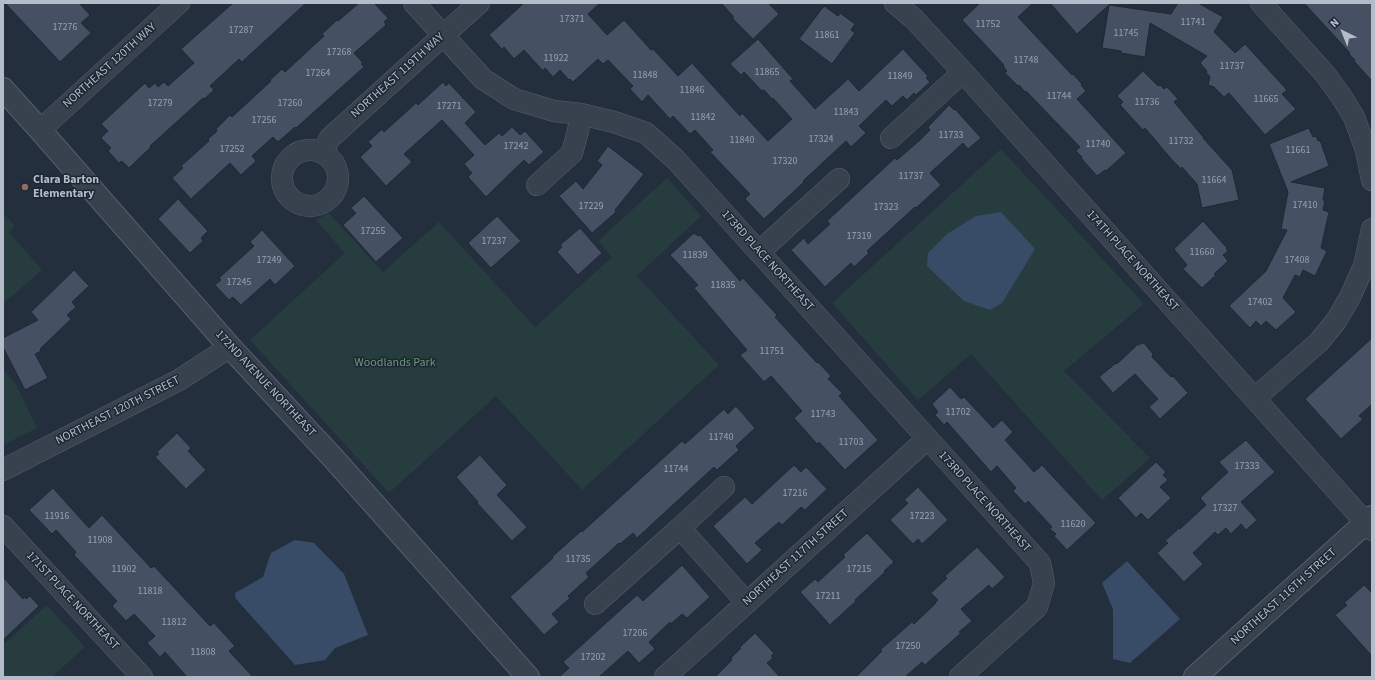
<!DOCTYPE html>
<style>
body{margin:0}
#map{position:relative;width:1375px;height:680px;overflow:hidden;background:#242f3e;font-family:"Source Sans 3",sans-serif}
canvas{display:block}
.frame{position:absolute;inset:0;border:4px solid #b4bcc9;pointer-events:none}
.north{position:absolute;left:1323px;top:12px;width:40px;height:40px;-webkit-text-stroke:3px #1d2633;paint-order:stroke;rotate:317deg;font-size:11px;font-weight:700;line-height:16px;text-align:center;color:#b4bcc9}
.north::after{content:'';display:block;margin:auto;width:14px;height:18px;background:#b4bcc9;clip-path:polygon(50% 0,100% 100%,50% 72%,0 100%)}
</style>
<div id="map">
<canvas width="1375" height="680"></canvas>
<div class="frame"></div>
<div class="north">N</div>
</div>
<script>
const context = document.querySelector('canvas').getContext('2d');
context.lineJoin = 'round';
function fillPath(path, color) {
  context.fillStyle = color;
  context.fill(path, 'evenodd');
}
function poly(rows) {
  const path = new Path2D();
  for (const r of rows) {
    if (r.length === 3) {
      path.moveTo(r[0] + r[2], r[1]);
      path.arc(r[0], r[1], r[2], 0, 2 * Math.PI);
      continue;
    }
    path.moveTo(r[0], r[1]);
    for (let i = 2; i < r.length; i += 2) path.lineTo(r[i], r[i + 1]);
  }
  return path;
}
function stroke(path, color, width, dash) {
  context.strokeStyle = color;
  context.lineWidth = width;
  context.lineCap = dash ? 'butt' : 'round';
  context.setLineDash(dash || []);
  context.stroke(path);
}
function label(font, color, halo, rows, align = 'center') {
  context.font = font + ' "Source Sans 3",sans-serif';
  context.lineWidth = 3;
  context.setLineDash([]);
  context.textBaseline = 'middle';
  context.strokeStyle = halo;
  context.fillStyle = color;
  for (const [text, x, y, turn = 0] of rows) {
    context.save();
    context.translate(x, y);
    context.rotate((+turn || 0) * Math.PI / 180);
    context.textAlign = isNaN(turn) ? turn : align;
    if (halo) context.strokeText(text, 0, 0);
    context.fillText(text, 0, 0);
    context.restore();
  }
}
const green = poly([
 [1001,149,1144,304,1064,371,1150,458,1102,500,971,354,918,400,832,303],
 [667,178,701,216,637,276,719,365,582,490,496,396,389,493,250,340,345,253,316,220,329,213,383,272,439,222,535,327,612,257,598,241],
 [3,213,15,226,9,232,42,270,3,304],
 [3,369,16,384,37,428,3,445],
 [47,605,85,647,52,677,3,677,3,645]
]);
const water = poly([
 [1001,212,1035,249,1002,303,990,310,964,301,927,266,928,253,947,234,976,216],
 [295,540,314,543,344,574,368,635,335,648,325,660,295,665,236,599,235,593,263,577,271,553],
 [1127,561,1180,619,1130,663,1113,659,1113,609,1102,583]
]);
const building = poly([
 [5,3,79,3,90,15,81,23,91,33,60,62,5,3],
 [233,3,306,3,242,62,239,59,210,86,214,90,204,99,203,98,150,146,151,147,129,168,122,161,119,163,108,151,111,148,101,138,108,131,101,124,145,83,149,88,155,83,158,87,164,82,168,86,194,63,181,49,233,3],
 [359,3,374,3,388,18,384,22,386,25,354,53,363,63,361,64,364,67,296,128,295,127,278,142,273,137,252,156,256,161,241,175,230,163,191,199,172,178,183,168,181,166,209,141,208,139,217,131,216,129,230,115,232,117,271,81,270,80,282,69,285,72,324,36,322,34,337,20,338,21,359,3],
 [524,3,600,3,588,14,607,35,624,20,651,50,653,49,678,76,692,63,740,116,742,113,768,141,792,119,773,98,772,99,764,90,762,91,744,72,741,75,730,64,758,39,793,79,790,81,815,109,848,79,859,91,903,49,928,76,926,78,930,82,916,95,914,93,907,100,903,96,892,106,886,100,859,126,866,133,851,147,846,141,803,181,804,182,764,219,745,199,750,194,710,152,713,150,695,130,690,134,673,116,670,119,648,95,642,102,630,89,633,86,608,60,603,64,598,59,573,82,570,79,569,80,560,70,553,77,545,68,543,71,524,50,514,59,504,47,502,49,489,35,524,3],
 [721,3,768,3,779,14,753,39,733,19,733,16,721,3],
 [980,3,1033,3,1018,17,1072,75,1073,74,1082,84,1081,85,1086,91,1077,99,1126,153,1106,171,1105,170,1097,176,1081,158,1082,157,1076,151,1080,147,1026,91,1025,92,1019,85,1018,86,1005,73,1007,71,1003,66,1004,65,962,20,980,3],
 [1050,3,1111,3,1077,34,1050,3],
 [1178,3,1198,3,1223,17,1214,32,1235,53,1245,44,1287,90,1282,94,1296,109,1265,135,1229,93,1224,97,1214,87,1208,85,1210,77,1206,72,1207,71,1200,63,1207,56,1150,23,1145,57,1121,53,1121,51,1102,48,1109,5,1171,14,1178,3],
 [1304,3,1372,3,1372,81,1354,61,1355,60,1349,54,1350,53,1304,3],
 [824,6,838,16,840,13,855,24,851,30,855,33,832,64,799,39,824,6],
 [1143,71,1158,86,1160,85,1164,89,1167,87,1178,99,1174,102,1204,138,1203,138,1232,170,1239,200,1202,208,1197,184,1182,167,1181,169,1173,161,1145,128,1143,130,1120,105,1123,102,1117,96,1143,71],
 [443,82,446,86,449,83,476,112,465,123,485,145,499,133,502,136,512,127,520,135,525,131,544,152,529,165,524,160,486,197,468,177,472,173,464,164,474,155,442,120,404,154,412,162,386,186,360,157,372,146,368,142,382,129,384,132,416,103,418,105,443,82],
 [949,105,954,110,955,109,981,138,968,149,963,143,930,173,941,185,916,208,915,207,867,251,869,253,854,267,851,263,825,287,791,250,804,238,808,244,830,224,827,221,895,158,897,160,920,140,930,130,928,127,949,105],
 [1309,128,1313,137,1316,136,1318,141,1320,140,1329,166,1291,182,1325,188,1323,200,1325,201,1323,210,1329,212,1321,248,1327,251,1315,276,1303,270,1300,277,1295,275,1283,298,1296,312,1276,330,1266,321,1261,326,1256,321,1250,328,1229,306,1266,271,1287,230,1281,229,1288,192,1269,144,1309,128],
 [608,146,644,174,615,210,616,212,592,233,559,196,576,181,583,189,602,165,597,161,608,146],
 [364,196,403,238,376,262,343,225,356,213,351,208,364,196],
 [178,199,208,231,201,238,203,241,190,253,158,219,178,199],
 [497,216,521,241,491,268,468,243,497,216],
 [1203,221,1227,248,1226,249,1228,251,1223,255,1228,261,1214,274,1216,275,1202,288,1183,269,1187,265,1174,249,1203,221],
 [580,228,602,253,578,275,557,252,562,247,560,245,580,228],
 [262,230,295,266,275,285,270,279,241,305,233,297,229,300,215,285,221,280,219,278,254,246,250,242,262,230],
 [694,233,698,236,700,235,740,281,743,278,777,315,775,317,817,363,818,362,831,376,828,379,842,393,839,396,878,440,845,470,819,442,817,444,794,418,802,411,771,376,764,382,740,355,747,350,694,288,698,285,670,255,694,233],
 [74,270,89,286,72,302,76,307,67,315,71,319,40,349,41,351,35,354,48,378,25,390,3,347,3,338,38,320,31,312,74,270],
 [1372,338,1372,404,1359,416,1363,419,1341,439,1305,399,1372,338],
 [1144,343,1153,354,1152,357,1171,377,1173,376,1188,393,1160,419,1149,407,1158,399,1135,374,1113,393,1099,377,1116,363,1117,364,1137,345,1144,343],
 [950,387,961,399,964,397,993,428,1002,420,1013,432,1005,440,1034,472,1042,465,1096,523,1067,550,1054,536,1056,534,1050,529,1052,527,1028,501,1025,504,1013,491,1016,488,997,466,991,472,947,422,944,425,935,415,938,412,932,404,950,387],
 [736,406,755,428,736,446,739,450,717,470,714,467,637,538,633,533,620,544,619,543,586,573,589,577,568,596,570,598,552,614,559,622,544,635,510,597,553,558,552,557,581,531,582,532,682,441,685,444,724,409,728,414,736,406],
 [177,433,191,448,188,451,206,470,186,489,155,457,159,454,157,452,177,433],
 [1246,440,1275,472,1241,502,1257,520,1246,530,1241,524,1231,534,1226,528,1218,535,1215,532,1193,553,1203,564,1184,582,1157,553,1168,543,1165,541,1179,528,1180,529,1206,505,1200,498,1228,472,1219,462,1246,440],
 [480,455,507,485,497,495,527,527,512,541,477,503,478,502,456,477,480,455],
 [1156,462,1166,472,1163,475,1168,480,1160,487,1171,498,1148,520,1141,513,1136,518,1118,498,1156,462],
 [794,465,801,472,806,467,827,489,805,510,801,507,782,525,779,522,755,543,762,550,747,564,713,526,745,497,752,504,794,465],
 [918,487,948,520,922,544,918,539,913,544,890,520,908,503,904,500,918,487],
 [53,488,89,528,102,515,151,568,154,566,210,626,214,623,235,646,229,651,253,677,187,677,165,652,160,657,147,643,155,636,134,614,126,621,112,606,117,601,74,555,76,552,56,530,52,534,29,510,53,488],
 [867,533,894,562,884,571,885,572,855,600,856,601,830,625,800,592,815,579,818,582,845,557,843,555,867,533],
 [977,547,1005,577,992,589,989,585,961,609,972,621,959,632,961,633,925,665,922,662,905,677,856,677,882,651,880,650,912,622,914,624,936,603,935,603,938,600,931,593,947,578,945,576,977,547],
 [682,565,710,597,687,618,682,614,671,624,670,622,649,642,655,649,639,663,628,651,599,677,559,677,569,668,563,662,637,595,643,601,682,565],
 [3,577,23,599,25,597,26,599,30,596,39,606,3,640,3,577],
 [1364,585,1372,593,1372,656,1335,615,1347,605,1344,603,1364,585],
 [755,633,774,653,771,656,773,658,767,663,780,677,715,677,732,660,731,658,741,648,740,647,755,633]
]);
const minor = poly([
 [414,3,483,79,514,99,554,111,581,114,614,122,646,133,675,159,1040,563,1044,583,1037,607,960,677],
 [895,3,914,19,963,72,1372,530],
 [1261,3,1325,74,1341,96,1354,117,1366,150,1372,180],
 [40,130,179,3],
 [891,138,963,72],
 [310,178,28],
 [322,153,330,138,479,3],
 [537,185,572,153,578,131,581,114],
 [759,252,839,179],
 [1255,398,1319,342,1336,321,1350,297,1364,266,1372,229],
 [3,470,179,380,230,347],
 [3,526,142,677],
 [680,528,724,487],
 [595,604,680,528,747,603],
 [665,677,927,439]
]);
const tertiary = poly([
 [3,89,40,130,230,347,334,459,528,677],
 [1195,677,1372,517]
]);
const markers = [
 [25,187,4,"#8d6e63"]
];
const numberNames = [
 ["17371",572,20],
 ["11741",1193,23],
 ["11752",988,25],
 ["17276",65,28],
 ["17287",241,31],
 ["11745",1126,34],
 ["11861",827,36],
 ["17268",339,53],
 ["11922",556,59],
 ["11748",1026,61],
 ["11737",1232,67],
 ["11865",767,73],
 ["17264",318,74],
 ["11848",645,76],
 ["11849",900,77],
 ["11846",692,91],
 ["11744",1059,97],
 ["11665",1266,100],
 ["11736",1147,103],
 ["17279",160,104],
 ["17260",290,104],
 ["17271",449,107],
 ["11843",846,113],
 ["11842",703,118],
 ["17256",264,121],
 ["11733",951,136],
 ["17324",821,140],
 ["11840",742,141],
 ["11732",1181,142],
 ["11740",1098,145],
 ["17242",516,147],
 ["17252",232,150],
 ["11661",1298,151],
 ["17320",785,162],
 ["11737",911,177],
 ["11664",1214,181],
 ["17410",1305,206],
 ["17229",591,207],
 ["17323",886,208],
 ["17255",373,232],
 ["17319",859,237],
 ["17237",494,242],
 ["11660",1202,253],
 ["11839",695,256],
 ["17249",269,261],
 ["17408",1297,261],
 ["17245",239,283],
 ["11835",723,286],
 ["17402",1260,303],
 ["11751",772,352],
 ["11702",958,413],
 ["11743",823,415],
 ["11740",721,438],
 ["11703",851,443],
 ["17333",1247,467],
 ["11744",676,470],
 ["17216",795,494],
 ["17327",1225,509],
 ["11916",57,517],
 ["17223",922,517],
 ["11620",1073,525],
 ["11908",100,541],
 ["11735",578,560],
 ["11902",124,570],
 ["17215",859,570],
 ["11818",150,592],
 ["17211",828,597],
 ["11812",174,623],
 ["17206",635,634],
 ["17250",908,647],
 ["11808",203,653],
 ["17202",593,658]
];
const streetNames = [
 ["NORTHEAST 120TH WAY",110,66,-42],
 ["NORTHEAST 119TH WAY",398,76,-42],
 ["173RD PLACE NORTHEAST",767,261,48],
 ["174TH PLACE NORTHEAST",1132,261,48],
 ["172ND AVENUE NORTHEAST",265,384,47],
 ["NORTHEAST 120TH STREET",118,411,-27],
 ["173RD PLACE NORTHEAST",984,502,48],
 ["NORTHEAST 117TH STREET",796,558,-42],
 ["NORTHEAST 116TH STREET",1284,597,-42],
 ["171ST PLACE NORTHEAST",72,601,47]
];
const poiNames = [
 ["Clara Barton",33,180],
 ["Elementary",33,194]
];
const parkNames = [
 ["Woodlands Park",395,363]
];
fillPath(green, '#263c3f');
fillPath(water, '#394c67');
fillPath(building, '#455162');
stroke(building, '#1f2835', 1);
stroke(minor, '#565f6c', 22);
stroke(tertiary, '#565f6c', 24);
stroke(minor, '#38414e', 21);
stroke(tertiary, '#38414e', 22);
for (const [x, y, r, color] of markers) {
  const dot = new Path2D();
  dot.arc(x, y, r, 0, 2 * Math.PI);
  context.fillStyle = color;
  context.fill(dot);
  stroke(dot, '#1d2633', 1.5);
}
label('10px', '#98a1af', null, numberNames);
label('12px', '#b4bcc9', '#1d2633', streetNames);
label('bold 12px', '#b4bcc9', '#1d2633', poiNames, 'left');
label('12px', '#6b9a76', '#1d2633', parkNames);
</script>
